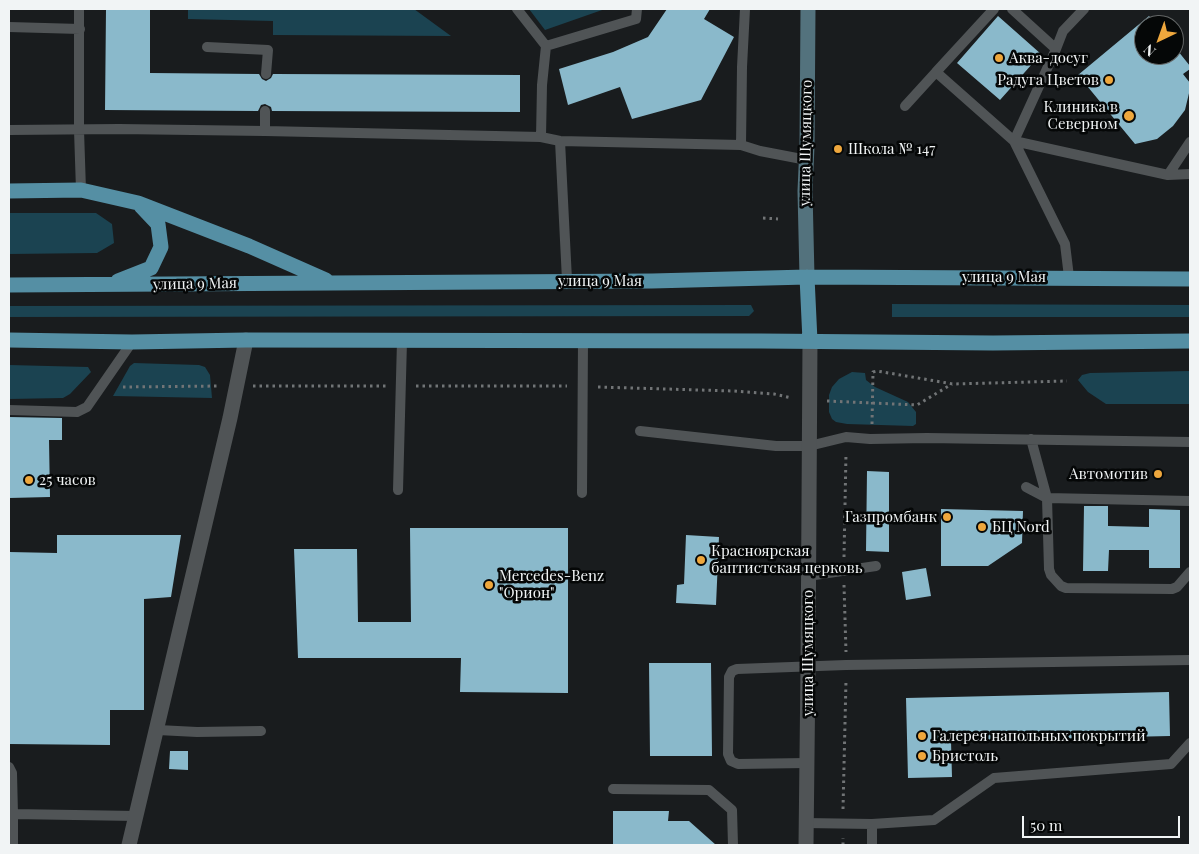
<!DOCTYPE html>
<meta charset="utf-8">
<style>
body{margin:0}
#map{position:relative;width:1199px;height:854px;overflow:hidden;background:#191c1e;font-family:"Playfair Display",serif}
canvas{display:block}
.frame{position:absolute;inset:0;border:10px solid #f1f4f5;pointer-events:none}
.north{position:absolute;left:1134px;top:15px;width:50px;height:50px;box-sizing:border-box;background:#050707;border:1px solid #636666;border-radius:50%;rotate:222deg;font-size:14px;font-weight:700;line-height:20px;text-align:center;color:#f1f4f5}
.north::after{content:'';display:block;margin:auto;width:18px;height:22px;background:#eea73d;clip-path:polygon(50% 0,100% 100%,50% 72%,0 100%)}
.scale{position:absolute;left:1022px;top:816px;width:158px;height:22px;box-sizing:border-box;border:2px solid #f1f4f5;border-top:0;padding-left:6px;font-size:15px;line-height:18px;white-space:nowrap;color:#f1f4f5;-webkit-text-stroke:4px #050707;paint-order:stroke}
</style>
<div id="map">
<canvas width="1199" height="854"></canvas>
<div class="frame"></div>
<div class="north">N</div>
<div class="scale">50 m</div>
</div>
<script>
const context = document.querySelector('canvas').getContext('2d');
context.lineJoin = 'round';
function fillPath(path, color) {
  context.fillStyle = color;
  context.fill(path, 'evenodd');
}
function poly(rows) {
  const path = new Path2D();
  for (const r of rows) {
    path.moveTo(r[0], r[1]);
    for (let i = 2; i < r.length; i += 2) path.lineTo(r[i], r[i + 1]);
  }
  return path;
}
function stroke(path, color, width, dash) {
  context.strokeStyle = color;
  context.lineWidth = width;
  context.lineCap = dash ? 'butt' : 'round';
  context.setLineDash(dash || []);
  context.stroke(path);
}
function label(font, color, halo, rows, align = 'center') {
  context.font = font + ' "Playfair Display",serif';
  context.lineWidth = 5;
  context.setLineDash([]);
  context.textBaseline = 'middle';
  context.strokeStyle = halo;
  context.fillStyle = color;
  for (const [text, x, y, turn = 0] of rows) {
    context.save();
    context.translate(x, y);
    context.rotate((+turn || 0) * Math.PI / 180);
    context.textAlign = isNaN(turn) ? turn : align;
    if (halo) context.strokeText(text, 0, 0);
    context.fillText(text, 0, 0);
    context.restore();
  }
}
const green = poly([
 [188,9,414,9,451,36,273,35,273,21,188,19],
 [529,9,605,9,545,30],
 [9,213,96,213,112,224,114,243,97,253,9,254],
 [892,304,1190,305,1190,317,892,317],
 [751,305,754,311,749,316,9,317,9,306],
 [134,363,199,365,205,367,210,375,212,398,113,396,130,366],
 [9,365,88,367,91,372,70,394,63,398,9,399],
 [1190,371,1190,404,1106,404,1088,392,1078,380,1082,375,1090,373],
 [852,372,865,373,866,380,875,387,908,402,916,412,916,424,913,426,847,424,836,422,832,419,829,412,829,395,832,387,839,379]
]);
const building = poly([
 [106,9,150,9,150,73,259,74,262,79,266,81,271,78,273,74,520,75,520,112,272,111,271,107,265,104,261,105,258,111,105,110],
 [667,9,710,9,704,19,734,37,701,100,632,119,620,87,568,105,559,69,613,52,648,37],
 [998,16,1041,54,1000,100,957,63],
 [1149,16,1157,25,1144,25,1144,55,1174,55,1174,46,1190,66,1190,69,1183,74,1190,83,1190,89,1185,110,1173,126,1157,139,1135,144,1078,75],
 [9,417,62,418,62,440,49,440,50,497,9,498],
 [867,471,889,472,889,552,866,551],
 [1084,506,1108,506,1108,526,1149,527,1149,509,1180,510,1180,568,1149,568,1149,550,1109,550,1108,571,1083,571],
 [941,509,1023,511,1022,543,988,566,941,566],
 [410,528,568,528,568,693,460,692,461,658,298,658,294,549,357,549,358,622,411,622],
 [57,535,181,535,171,597,144,599,144,710,110,710,110,745,9,744,9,552,57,553],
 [686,535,719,537,716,605,676,603,677,585,684,584],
 [926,568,931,596,906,600,902,572],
 [649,663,711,663,712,756,650,756],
 [1169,692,1170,736,951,741,952,777,908,778,906,698],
 [170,751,188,751,188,770,169,769],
 [613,811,669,811,668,821,689,821,716,845,613,845]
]);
const path = poly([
 [763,218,778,219],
 [253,386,387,386],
 [416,386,567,386],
 [123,387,220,386],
 [598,387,733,391,774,394,792,398],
 [827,401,917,405,952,384],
 [872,424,873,372,877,371,953,384,1067,381],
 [844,557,846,453],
 [844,585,846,652],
 [843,809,846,680],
 [843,845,843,838]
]);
const lane = poly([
 [79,9,79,130,81,190],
 [517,9,546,46],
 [994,9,936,72,1014,141,1168,175,1190,142],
 [1012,9,1056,49],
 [9,27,80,29],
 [207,47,268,50,266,74],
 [905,106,936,72],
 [9,130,119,129,265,131,541,137,560,141,741,145,760,151,807,160],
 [265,131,265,111],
 [541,137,542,85,546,46,636,19,637,9],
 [560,141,567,280],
 [741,145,742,67,745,9],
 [1168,175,1190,174],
 [1069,277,1065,244,1014,141,1056,49,1063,31,1084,9],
 [9,410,77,412,87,407,132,342],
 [640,431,776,446,809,446,846,437,870,439,927,438,1190,442],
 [1031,439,1047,498,1190,501],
 [1026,487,1047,498,1049,569,1051,575,1061,586,1066,588,1172,589,1177,587,1190,572],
 [398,490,402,341],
 [582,493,583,341],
 [808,576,876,566],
 [158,730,197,732,261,731],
 [806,763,738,764,731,761,728,754,729,677,732,671,737,669,846,665,1190,660],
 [9,767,12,773,13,814,136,816],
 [613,789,709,790,732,810,733,845],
 [805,823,872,824,934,820,994,778,1171,764,1190,743],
 [13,845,13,814],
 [872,845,872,824]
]);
const street = poly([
 [129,845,230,418,246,340],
 [806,845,808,667,810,341]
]);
const secondary = poly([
 [807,277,805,191,807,146,808,9]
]);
const primary = poly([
 [9,191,81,190,138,203,249,246,326,280],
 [807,277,810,341],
 [118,281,151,268,161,247,158,224,141,206],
 [9,285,652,281,807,277,1190,279],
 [9,340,132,342,246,340,761,341,993,343,1190,341]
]);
const markers = [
 [999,58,5,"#eea73d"],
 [1109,80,5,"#eea73d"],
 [1129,116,6,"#eea73d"],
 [838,149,5,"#eea73d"],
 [1158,474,5,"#eea73d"],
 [29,480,5,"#eea73d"],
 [947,517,5,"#eea73d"],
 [982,527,5,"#eea73d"],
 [701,560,5,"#eea73d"],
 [489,585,5,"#eea73d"],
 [922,736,5,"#eea73d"],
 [922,756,5,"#eea73d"]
];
const poiNames = [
 ["Аква-досуг",1009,58],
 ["Радуга Цветов",1099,80,"right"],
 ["Клиника в",1118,107,"right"],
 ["Северном",1118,124,"right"],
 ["Школа № 147",848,149],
 ["Автомотив",1148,474,"right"],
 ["25 часов",39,480],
 ["Газпромбанк",937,517,"right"],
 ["БЦ Nord",992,527],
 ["Красноярская",711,551],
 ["баптистская церковь",711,568],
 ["Mercedes-Benz",499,576],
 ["\"Орион\"",499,593],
 ["Галерея напольных покрытий",932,736],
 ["Бристоль",932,756]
];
const streetNames = [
 ["улица Шумяцкого",806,143,-89],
 ["улица 9 Мая",1004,277],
 ["улица 9 Мая",600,281],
 ["улица 9 Мая",195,284,-1],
 ["улица Шумяцкого",808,653,-90]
];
fillPath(green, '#1b4351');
fillPath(building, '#8ab9cb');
stroke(path, '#717476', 3, [2.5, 4]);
stroke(lane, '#505456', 10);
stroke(street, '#505456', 15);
stroke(secondary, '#53727d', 15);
stroke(primary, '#558fa4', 15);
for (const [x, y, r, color] of markers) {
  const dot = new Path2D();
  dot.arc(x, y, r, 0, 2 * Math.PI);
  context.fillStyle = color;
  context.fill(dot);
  stroke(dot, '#050707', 2);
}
label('15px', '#f1f4f5', '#050707', poiNames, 'left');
label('15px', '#f1f4f5', '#050707', streetNames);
</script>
